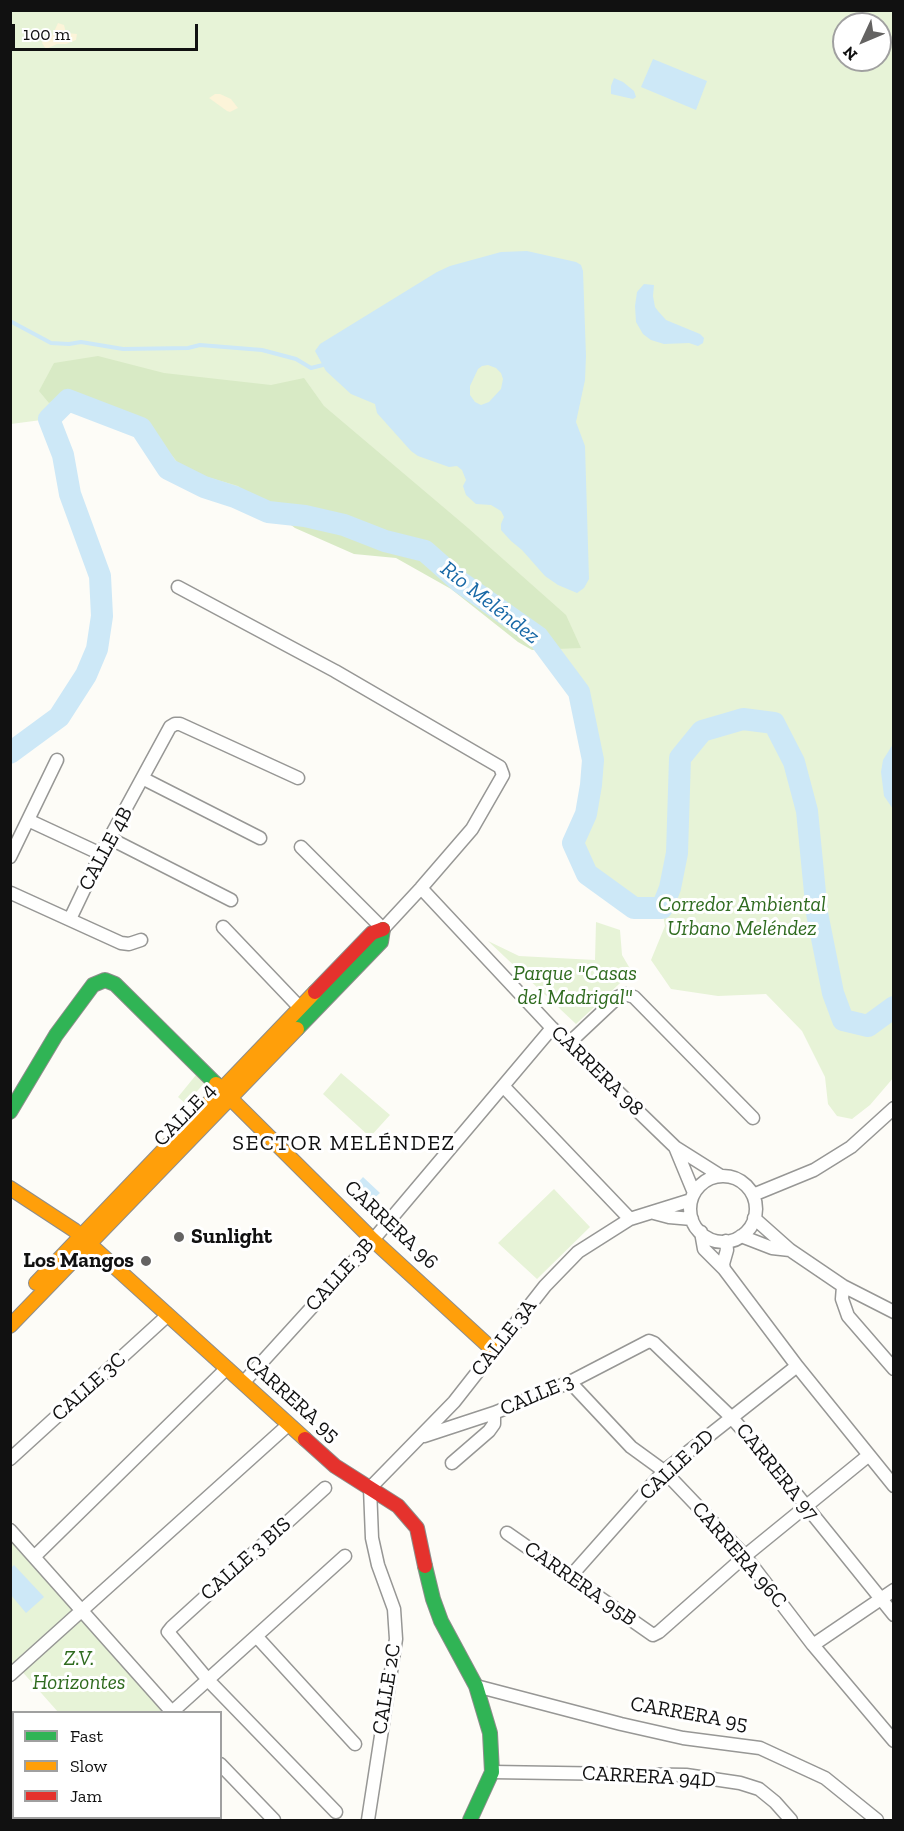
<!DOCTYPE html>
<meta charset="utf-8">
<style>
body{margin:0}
#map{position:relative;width:904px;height:1831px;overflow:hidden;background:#fdfcf7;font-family:"Zilla Slab",serif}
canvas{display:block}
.frame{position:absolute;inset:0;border:12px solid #111;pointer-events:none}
.legend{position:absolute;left:12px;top:1711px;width:210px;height:108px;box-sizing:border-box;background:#fff;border:2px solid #a0a0a0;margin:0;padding:8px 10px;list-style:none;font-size:18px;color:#111}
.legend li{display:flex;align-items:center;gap:12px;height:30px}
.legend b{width:30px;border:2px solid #a0a0a0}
.north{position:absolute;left:832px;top:12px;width:60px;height:60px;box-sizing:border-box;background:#fff;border:2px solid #a0a0a0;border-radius:50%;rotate:226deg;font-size:16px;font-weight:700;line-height:24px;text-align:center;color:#111}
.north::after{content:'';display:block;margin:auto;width:21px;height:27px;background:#646362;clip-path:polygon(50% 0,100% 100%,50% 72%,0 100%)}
.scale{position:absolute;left:12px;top:24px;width:186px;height:27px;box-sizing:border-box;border:3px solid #111;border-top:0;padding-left:8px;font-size:18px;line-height:21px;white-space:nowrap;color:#111;-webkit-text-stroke:4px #fff;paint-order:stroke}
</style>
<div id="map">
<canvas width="904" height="1831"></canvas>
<div class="frame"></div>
<ul class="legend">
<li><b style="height:8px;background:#30b455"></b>Fast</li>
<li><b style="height:8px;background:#ff9f0a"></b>Slow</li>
<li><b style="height:8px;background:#e5322d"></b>Jam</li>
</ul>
<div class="north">N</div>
<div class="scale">100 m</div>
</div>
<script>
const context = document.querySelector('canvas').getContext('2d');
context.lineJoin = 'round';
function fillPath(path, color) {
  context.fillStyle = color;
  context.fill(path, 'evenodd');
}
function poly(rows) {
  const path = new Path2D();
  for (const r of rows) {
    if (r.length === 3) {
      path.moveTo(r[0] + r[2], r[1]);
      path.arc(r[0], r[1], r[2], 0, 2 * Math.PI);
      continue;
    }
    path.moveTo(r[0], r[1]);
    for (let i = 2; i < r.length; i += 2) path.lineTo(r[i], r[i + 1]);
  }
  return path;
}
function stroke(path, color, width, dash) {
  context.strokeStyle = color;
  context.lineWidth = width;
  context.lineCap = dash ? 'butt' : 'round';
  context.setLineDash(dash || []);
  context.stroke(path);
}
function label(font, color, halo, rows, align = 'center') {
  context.font = font + ' "Zilla Slab",serif';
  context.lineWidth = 6;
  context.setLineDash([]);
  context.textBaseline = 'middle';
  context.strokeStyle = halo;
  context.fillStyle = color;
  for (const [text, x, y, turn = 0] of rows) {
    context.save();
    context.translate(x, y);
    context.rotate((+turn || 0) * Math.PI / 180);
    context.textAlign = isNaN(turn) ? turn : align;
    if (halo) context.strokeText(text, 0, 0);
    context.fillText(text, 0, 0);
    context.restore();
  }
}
const green = poly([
 [10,11,893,11,894,1077,870,1105,852,1119,837,1116,828,1104,825,1077,802,1031,766,994,718,996,671,989,651,960,665,926,662,909,634,908,587,874,573,843,586,814,591,785,593,760,579,692,538,636,461,582,305,516,268,512,235,497,204,487,168,469,141,428,68,400,49,419,11,424],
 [844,24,880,24,880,60,844,60],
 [596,922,620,930,622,955,632,972,576,1024,488,941,519,956,595,960],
 [341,1073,390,1115,370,1137,323,1094],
 [196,1075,205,1082,186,1104,178,1097],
 [554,1189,590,1227,537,1279,498,1243],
 [10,1530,172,1712,58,1712,19,1668,11,1675]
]);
const forest = poly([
 [98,356,164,373,271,385,304,378,324,406,468,528,566,615,581,648,532,650,518,642,451,589,396,558,354,554,295,528,238,486,184,470,155,435,131,417,61,395,49,403,39,391,54,363]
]);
const sand = poly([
 [58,23,64,25,66,33,77,34,76,40,66,44,57,44,46,49,42,43,44,38,52,36],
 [215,94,220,94,231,99,238,108,230,112,227,111,209,98]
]);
const water = poly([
 [653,59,707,81,696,110,641,87],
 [614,78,623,82,634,91,636,97,633,99,611,94,611,86],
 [527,251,576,262,581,265,583,271,586,356,585,380,576,422,585,446,589,579,584,588,577,593,558,585,545,576,522,550,511,541,501,530,501,524,504,517,501,511,491,505,476,504,466,495,463,486,466,480,462,470,457,466,449,467,418,456,411,451,377,413,375,404,351,394,326,371,315,351,320,344,437,272,450,266,501,252],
 [488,365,496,368,501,373,503,379,501,389,489,402,481,405,475,402,470,395,470,386,478,369,482,366],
 [644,284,654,285,653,296,655,307,658,311,666,320,700,334,704,338,703,343,698,346,689,343,664,344,651,340,643,334,636,322,635,306,637,292],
 [893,744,893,809,884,796,881,772,883,760],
 [363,1177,380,1193,371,1201,355,1186],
 [14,1565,44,1597,26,1613,11,1595,11,1568]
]);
const stream = poly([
 [10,321,51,343,69,344,81,342,123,349,188,348,200,345,262,350,296,359,311,368,323,365]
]);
const river = poly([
 [10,753,59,717,86,675,97,649,102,616,100,576,70,494,63,455,49,419,68,400,141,428,168,469,204,487,235,497,268,512,305,516,344,525,385,541,425,551,460,582,538,637,579,692,593,760,591,785,586,814,573,843,587,874,634,908,662,908,670,888,677,853,680,758,702,731,743,719,774,723,794,762,807,811,817,913,833,993,843,1020,868,1026,894,1007]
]);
const street = poly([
 [178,587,335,671,500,767,503,775,472,829,421,888,383,929,301,847],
 [144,779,260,838],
 [30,821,101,854],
 [111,839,231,900],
 [10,857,57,760],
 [421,888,552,1028,675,1147,721,1176],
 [11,893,121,943,129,944,141,940],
 [70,919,101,854,170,727,175,724,180,724,298,778],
 [223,927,305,1013],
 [568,1044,618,997,625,994,634,997,753,1118],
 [503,1086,630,1219],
 [675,1147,694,1193],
 [723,1209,33],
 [753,1195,814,1170,851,1147,894,1108],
 [654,1213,669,1217,692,1219],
 [754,1218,790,1250,843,1286,894,1312],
 [701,1232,704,1249,724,1269,797,1366,894,1486],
 [741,1236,772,1248,790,1250],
 [724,1269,723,1264,727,1250,726,1241],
 [843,1286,842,1299,848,1316,894,1369],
 [570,1382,631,1447,664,1471,745,1556,813,1645,894,1741],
 [243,1383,373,1240,552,1028],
 [424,1436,494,1413,570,1382,649,1341,654,1343,731,1417,764,1454,894,1615],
 [10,1459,168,1315],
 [452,1463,489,1431,494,1424,494,1413],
 [325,1488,172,1627,168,1632,209,1681,336,1812],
 [10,1530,172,1712],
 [507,1533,653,1635,659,1632,745,1556,869,1455],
 [34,1557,227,1368],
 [569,1578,664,1471,797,1366],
 [257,1637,355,1744],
 [813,1645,894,1590],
 [10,1675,288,1425],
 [476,1686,621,1724,683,1738,760,1748,825,1778,877,1820],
 [172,1712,345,1556],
 [10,1756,14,1760],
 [220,1764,274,1820],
 [10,1771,14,1769],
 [492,1772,686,1775,740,1783,759,1789,775,1802,791,1820],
 [66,1818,69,1820],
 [53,1820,56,1818],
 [154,1820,157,1818],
 [368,1820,396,1639,394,1609,378,1565,372,1538,370,1488,454,1402,545,1286,578,1252,630,1219,691,1200]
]);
const fast = poly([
 [297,1029,381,942,383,929],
 [10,1112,56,1035,93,985,105,980,115,984,216,1084],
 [425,1566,433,1599,441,1621,476,1686,490,1733,492,1772,470,1820]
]);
const slow = poly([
 [216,1084,373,1240,494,1351],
 [10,1188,74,1230,305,1439],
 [36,1283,315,992],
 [10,1326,297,1029]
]);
const jam = poly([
 [315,992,372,933,383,929],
 [305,1439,335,1466,398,1506,417,1528,425,1566]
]);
const markers = [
 [179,1237,6,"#646362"],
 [146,1261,6,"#646362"]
];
const streetNames = [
 ["CALLE 4B",106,849,-62],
 ["CARRERA 98",597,1071,44],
 ["CALLE 4",185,1115,-46],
 ["CARRERA 96",391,1225,43],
 ["CALLE 3B",340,1275,-48],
 ["CALLE 3A",504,1338,-52],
 ["CALLE 3C",89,1387,-42],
 ["CALLE 3",537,1395,-23],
 ["CARRERA 95",292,1399,42],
 ["CALLE 2D",677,1465,-43],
 ["CARRERA 97",777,1472,51],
 ["CARRERA 96C",739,1555,49],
 ["CALLE 3 BIS",246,1559,-42],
 ["CARRERA 95B",580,1584,35],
 ["CALLE 2C",387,1689,-81],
 ["CARRERA 95",689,1714,10],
 ["CARRERA 94D",649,1777,3]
];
const parkNames = [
 ["Corredor Ambiental",742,905],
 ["Urbano Meléndez",742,929],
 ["Parque \"Casas",575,974],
 ["del Madrigal\"",575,998],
 ["Z.V.",79,1659],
 ["Horizontes",79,1683]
];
const poiNames = [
 ["Sunlight",191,1237],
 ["Los Mangos",134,1261,"right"]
];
const waterNames = [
 ["Río Meléndez",490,603,38]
];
const neighbourhoodNames = [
 ["SECTOR MELÉNDEZ",344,1144]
];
fillPath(green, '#e7f3d7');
fillPath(forest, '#d8eac5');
fillPath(sand, '#fcf4d9');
fillPath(water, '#cde8f7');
stroke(stream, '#cde8f7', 4);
stroke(river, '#cde8f7', 22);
stroke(street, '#979795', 15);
stroke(fast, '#8e8d8b', 16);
stroke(slow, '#8e8d8b', 16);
stroke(jam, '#8e8d8b', 16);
stroke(street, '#fffffe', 12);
stroke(fast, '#30b455', 14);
stroke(slow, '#ff9f0a', 14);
stroke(jam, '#e5322d', 14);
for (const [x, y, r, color] of markers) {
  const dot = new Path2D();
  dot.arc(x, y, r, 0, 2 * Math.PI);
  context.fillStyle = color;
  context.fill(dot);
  stroke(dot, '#fff', 2);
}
label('21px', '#111', '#fff', streetNames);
label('italic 21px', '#2f6b1f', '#fff', parkNames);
label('bold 21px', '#111', '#fff', poiNames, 'left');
label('italic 22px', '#1768a6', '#fff', waterNames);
context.letterSpacing = '1.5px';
label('22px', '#111', '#fff', neighbourhoodNames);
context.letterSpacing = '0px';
</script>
